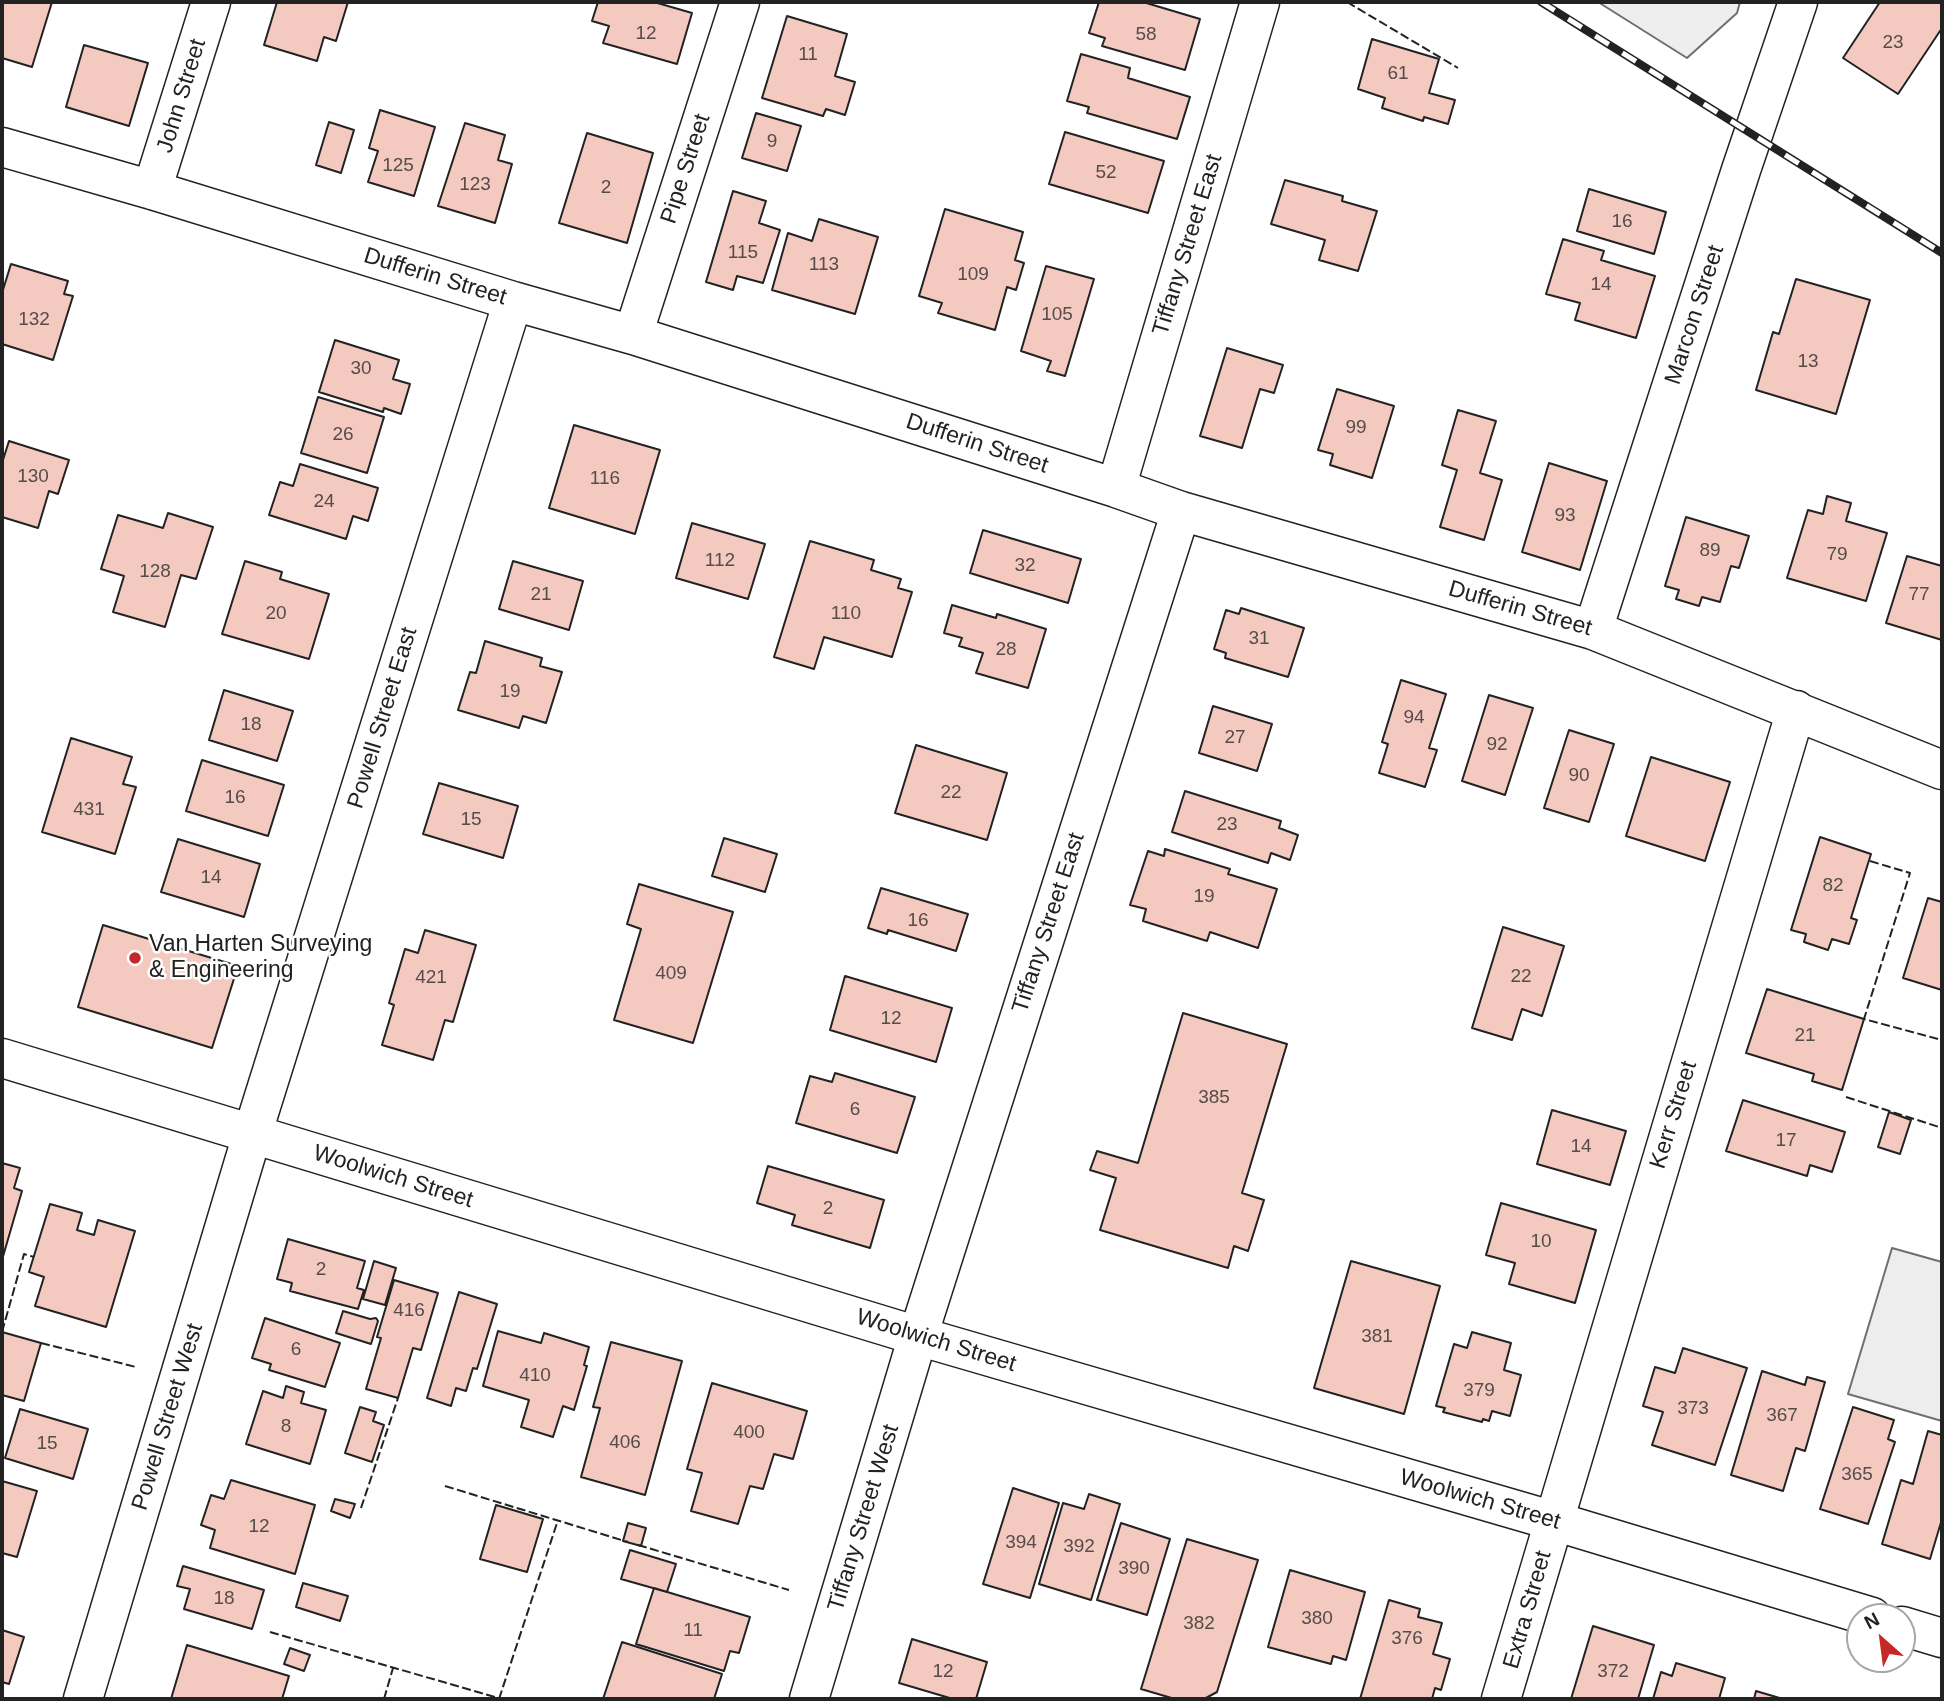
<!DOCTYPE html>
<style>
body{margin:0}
#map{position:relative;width:1944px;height:1701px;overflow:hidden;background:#fff;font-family:Arial,sans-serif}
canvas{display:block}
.frame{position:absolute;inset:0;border:4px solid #222;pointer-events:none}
.north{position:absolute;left:1846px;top:1603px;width:70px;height:70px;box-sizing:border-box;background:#fff;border:2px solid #a7a7a7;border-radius:50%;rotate:332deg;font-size:19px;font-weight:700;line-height:28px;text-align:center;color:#222}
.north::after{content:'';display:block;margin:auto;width:24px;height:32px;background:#c62828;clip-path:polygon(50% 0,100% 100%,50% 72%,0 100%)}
</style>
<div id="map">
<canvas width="1944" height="1701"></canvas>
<div class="frame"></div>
<div class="north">N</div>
</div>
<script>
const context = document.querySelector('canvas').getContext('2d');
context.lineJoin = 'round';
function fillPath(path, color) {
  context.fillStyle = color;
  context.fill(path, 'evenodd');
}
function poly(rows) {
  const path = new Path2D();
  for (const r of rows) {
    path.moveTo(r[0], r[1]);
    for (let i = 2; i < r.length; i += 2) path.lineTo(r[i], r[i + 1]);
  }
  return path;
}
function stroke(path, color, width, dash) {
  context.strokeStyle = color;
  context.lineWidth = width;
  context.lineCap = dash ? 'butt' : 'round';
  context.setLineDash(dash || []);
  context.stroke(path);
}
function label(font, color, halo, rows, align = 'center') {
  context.font = font + ' Arial,sans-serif';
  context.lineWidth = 5;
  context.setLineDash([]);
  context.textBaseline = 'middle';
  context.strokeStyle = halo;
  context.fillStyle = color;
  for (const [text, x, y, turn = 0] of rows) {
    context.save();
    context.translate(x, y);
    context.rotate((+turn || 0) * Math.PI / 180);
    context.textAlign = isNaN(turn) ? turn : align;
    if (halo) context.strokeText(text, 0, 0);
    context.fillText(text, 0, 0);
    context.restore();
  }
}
const green = poly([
 [1598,2,1740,2,1737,13,1687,58,1598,2]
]);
const parking = poly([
 [1892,1248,1942,1262,1942,1421,1848,1394,1892,1248]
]);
const building = poly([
 [2,2,52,2,32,67,2,58,2,2],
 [277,2,348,2,336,41,324,37,317,61,264,45,277,2],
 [598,2,654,2,692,13,677,64,603,43,609,26,592,21,598,2],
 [1099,2,1143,2,1200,19,1185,70,1102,46,1105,38,1089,33,1099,2],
 [1880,2,1942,2,1942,28,1898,94,1843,58,1880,2],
 [787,16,847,34,835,76,855,82,845,115,826,109,823,116,762,98,787,16],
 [1372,39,1439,59,1429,93,1455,100,1448,124,1424,117,1423,121,1382,108,1385,98,1358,89,1372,39],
 [84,45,148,63,129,126,66,107,84,45],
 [1081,54,1130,68,1128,78,1190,97,1177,139,1087,113,1089,107,1067,101,1081,54],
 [380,110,435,127,414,196,368,182,378,151,369,148,380,110],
 [756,113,801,126,787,171,742,158,756,113],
 [329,122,354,130,341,173,316,165,329,122],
 [465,123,505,135,498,160,512,164,495,223,438,206,465,123],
 [1065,132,1164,161,1148,213,1049,184,1065,132],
 [587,133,653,153,627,243,559,223,587,133],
 [1285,180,1343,196,1342,201,1377,211,1358,271,1319,260,1325,240,1271,224,1285,180],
 [1589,189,1666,212,1654,254,1577,231,1589,189],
 [733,191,766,201,759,223,780,230,763,283,737,276,733,290,706,282,733,191],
 [945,209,1023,232,1015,260,1024,263,1016,290,1007,287,995,330,938,313,942,303,919,296,945,209],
 [819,219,878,237,855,314,772,290,788,233,812,241,819,219],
 [1563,239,1604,251,1601,260,1655,276,1636,338,1575,320,1580,303,1546,294,1563,239],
 [11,264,68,281,64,294,73,296,53,360,2,344,2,293,11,264],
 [1046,266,1094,279,1065,376,1047,371,1051,361,1021,351,1046,266],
 [1796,279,1870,300,1836,414,1756,390,1773,332,1779,334,1796,279],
 [335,340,399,360,393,379,410,384,401,414,384,408,383,412,319,392,335,340],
 [1227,348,1283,365,1274,393,1260,389,1242,448,1200,436,1227,348],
 [1337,389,1394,406,1372,478,1330,465,1333,454,1318,450,1337,389],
 [318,397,384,417,367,473,301,453,318,397],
 [1458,410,1496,421,1480,473,1502,480,1484,540,1440,527,1457,470,1442,465,1458,410],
 [574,425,660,450,635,534,549,508,574,425],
 [9,441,69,460,58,494,49,491,38,528,2,517,2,463,9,441],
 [1549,463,1607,481,1580,570,1522,552,1549,463],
 [300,464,378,488,368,521,353,516,346,539,269,515,280,482,293,486,300,464],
 [1827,496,1851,503,1846,521,1887,533,1866,601,1787,578,1808,510,1823,514,1827,496],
 [168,513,213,527,196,579,181,575,165,627,113,612,124,576,101,569,118,515,163,528,168,513],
 [1686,517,1749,536,1739,568,1731,566,1720,602,1702,597,1699,606,1676,599,1679,590,1665,586,1686,517],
 [692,523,765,544,748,599,676,578,692,523],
 [983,530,1081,559,1068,603,970,573,983,530],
 [810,541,874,560,871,570,901,579,898,588,912,592,892,657,824,637,814,669,774,657,810,541],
 [1907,556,1942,566,1942,640,1886,623,1907,556],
 [245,561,282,572,280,579,329,594,309,659,222,634,245,561],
 [513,561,583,581,569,630,499,609,513,561],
 [952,605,996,618,997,614,1046,629,1028,688,976,673,983,653,959,646,962,638,944,633,952,605],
 [1241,608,1304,628,1288,677,1225,658,1226,653,1214,649,1226,610,1239,614,1241,608],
 [485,641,542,658,540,666,562,672,546,723,523,716,519,728,458,710,470,672,476,673,485,641],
 [1401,680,1446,694,1429,748,1437,750,1425,787,1379,773,1388,744,1382,742,1401,680],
 [224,690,293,711,277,761,209,740,224,690],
 [1489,695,1533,708,1505,795,1462,781,1489,695],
 [1213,706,1272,724,1257,771,1199,753,1213,706],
 [1569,730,1614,744,1589,822,1544,808,1569,730],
 [71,738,132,757,123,784,136,787,115,854,42,832,71,738],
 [916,745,1007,773,987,840,895,813,916,745],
 [1651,757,1730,782,1705,861,1626,836,1651,757],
 [202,760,284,785,268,836,186,811,202,760],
 [439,783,518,806,503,858,423,834,439,783],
 [1185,791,1281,821,1279,828,1298,835,1290,860,1271,853,1268,863,1172,832,1185,791],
 [1820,837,1871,854,1851,918,1857,920,1849,944,1832,939,1828,950,1804,942,1806,934,1791,930,1820,837],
 [724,838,777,854,765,892,712,876,724,838],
 [178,839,260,864,244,917,161,892,178,839],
 [1165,849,1230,869,1228,874,1277,889,1258,948,1210,932,1207,941,1143,921,1146,909,1130,905,1148,851,1164,856,1165,849],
 [639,884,733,912,693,1043,614,1020,641,929,627,924,639,884],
 [881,888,968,914,956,951,888,930,887,934,868,928,881,888],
 [1928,898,1942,902,1942,990,1903,978,1928,898],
 [103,925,238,966,212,1048,78,1007,103,925],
 [1503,927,1564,946,1542,1016,1522,1009,1512,1040,1472,1028,1503,927],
 [425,930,476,945,453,1022,445,1020,433,1060,382,1045,394,1005,389,1003,405,949,418,953,425,930],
 [845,976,952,1008,936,1062,830,1030,845,976],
 [1767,989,1864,1019,1842,1090,1812,1081,1814,1074,1746,1053,1767,989],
 [1183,1013,1287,1044,1242,1193,1264,1200,1248,1251,1234,1246,1228,1268,1100,1230,1116,1178,1090,1170,1097,1151,1138,1163,1183,1013],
 [835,1073,915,1097,897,1153,796,1123,810,1076,832,1082,835,1073],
 [1743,1100,1845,1132,1832,1172,1810,1165,1807,1176,1726,1151,1743,1100],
 [1552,1110,1626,1131,1610,1185,1537,1164,1552,1110],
 [1889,1112,1911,1120,1900,1154,1878,1147,1889,1112],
 [2,1163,20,1168,14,1188,22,1191,2,1260,2,1163],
 [768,1166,884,1200,870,1248,792,1225,795,1215,757,1203,768,1166],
 [1501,1203,1596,1230,1575,1303,1509,1284,1515,1263,1486,1255,1501,1203],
 [50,1204,82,1213,77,1230,94,1235,98,1220,135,1231,106,1327,35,1306,44,1277,29,1272,50,1204],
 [288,1239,365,1261,357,1288,364,1290,358,1309,290,1291,292,1283,277,1279,288,1239],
 [374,1261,396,1268,385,1305,363,1299,374,1261],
 [1351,1261,1440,1286,1404,1414,1314,1388,1351,1261],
 [394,1280,438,1293,421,1350,413,1348,398,1398,366,1389,381,1338,377,1337,394,1280],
 [459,1292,497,1304,477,1369,473,1368,466,1391,456,1388,451,1406,427,1398,459,1292],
 [343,1311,370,1319,376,1318,378,1321,371,1344,336,1333,343,1311],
 [265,1318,340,1343,325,1387,269,1370,271,1364,252,1358,265,1318],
 [498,1331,541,1343,544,1333,589,1347,584,1365,587,1366,574,1410,563,1406,553,1437,521,1427,529,1400,483,1386,498,1331],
 [2,1332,41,1343,24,1401,2,1395,2,1332],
 [1472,1332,1511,1343,1504,1370,1521,1375,1510,1416,1492,1411,1489,1421,1483,1419,1482,1422,1443,1412,1445,1408,1436,1406,1454,1344,1467,1348,1472,1332],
 [611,1342,682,1361,645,1495,581,1477,600,1408,593,1407,611,1342],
 [1683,1348,1747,1368,1715,1465,1652,1445,1663,1412,1643,1406,1655,1367,1675,1373,1683,1348],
 [1762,1371,1805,1385,1807,1377,1825,1382,1805,1451,1796,1448,1783,1491,1731,1475,1762,1371],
 [712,1383,807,1411,793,1459,774,1454,763,1489,750,1486,738,1524,691,1511,702,1473,687,1469,712,1383],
 [286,1386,304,1392,301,1403,326,1410,310,1464,246,1444,263,1391,283,1398,286,1386],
 [360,1407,376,1412,373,1421,384,1425,372,1462,345,1453,360,1407],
 [1853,1407,1894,1420,1888,1439,1895,1442,1868,1524,1820,1509,1853,1407],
 [20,1409,88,1429,73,1479,5,1458,20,1409],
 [1928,1431,1942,1435,1942,1519,1930,1559,1882,1544,1901,1480,1913,1484,1928,1431],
 [231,1480,315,1505,295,1574,210,1548,215,1530,201,1525,211,1495,224,1499,231,1480],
 [2,1481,37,1491,17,1557,2,1553,2,1481],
 [1013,1488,1059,1503,1030,1598,983,1584,1013,1488],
 [1089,1494,1120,1504,1091,1600,1039,1584,1063,1503,1084,1509,1089,1494],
 [335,1499,355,1504,350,1518,331,1511,335,1499],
 [496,1505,543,1519,527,1572,480,1559,496,1505],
 [628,1523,646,1528,641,1546,623,1541,628,1523],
 [1121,1523,1170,1539,1147,1615,1097,1600,1121,1523],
 [1187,1539,1258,1560,1217,1692,1204,1699,1175,1699,1141,1689,1187,1539],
 [630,1550,676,1564,667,1592,621,1579,630,1550],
 [183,1566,264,1590,252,1629,184,1609,190,1589,177,1586,183,1566],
 [1290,1570,1365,1592,1346,1660,1333,1656,1331,1664,1268,1647,1290,1570],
 [303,1583,348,1596,340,1621,296,1607,303,1583],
 [654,1588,750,1617,739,1653,730,1651,724,1671,636,1644,654,1588],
 [1389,1600,1420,1609,1418,1617,1442,1623,1433,1654,1450,1659,1441,1690,1435,1688,1432,1699,1360,1699,1389,1600],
 [1593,1626,1654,1645,1638,1699,1571,1699,1593,1626],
 [2,1630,24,1637,9,1684,2,1682,2,1630],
 [912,1639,987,1662,976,1699,953,1699,899,1683,912,1639],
 [622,1642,722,1674,714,1699,603,1699,622,1642],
 [187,1645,289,1676,282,1699,171,1699,187,1645],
 [290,1648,310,1655,304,1671,284,1664,290,1648],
 [1676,1663,1725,1678,1719,1699,1653,1699,1661,1672,1672,1676,1676,1663],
 [1756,1691,1783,1699,1754,1699,1756,1691]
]);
const street = poly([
 [2,147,152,190,513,301,633,335,1116,488,1181,511,1593,630,1942,770],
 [152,190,211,2],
 [633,335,740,2],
 [1116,488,1260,2],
 [1593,630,1741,170,1798,2],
 [83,1699,252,1135,513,301],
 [809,1699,918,1336,1181,511],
 [1501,1699,1796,710]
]);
const secondary = poly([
 [2,1058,918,1336,1554,1521,1872,1617],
 [1902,1626,1942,1638]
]);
const rail = poly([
 [1541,2,1942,253]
]);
const fence = poly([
 [1347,2,1458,68],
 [1870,861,1910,873,1864,1019,1942,1040],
 [1846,1097,1942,1128],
 [2,1332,24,1254,34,1257],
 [41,1343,136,1367],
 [445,1486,628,1542],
 [361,1508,398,1398],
 [638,1545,789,1590],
 [270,1632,502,1699],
 [384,1699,393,1668],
 [499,1699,558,1520]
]);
const markers = [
 [135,958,7,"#c62828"]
];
const numberNames = [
 ["12",646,34],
 ["58",1146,35],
 ["23",1893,43],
 ["11",808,55],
 ["61",1398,74],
 ["9",772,142],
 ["125",398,166],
 ["52",1106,173],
 ["123",475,185],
 ["2",606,188],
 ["16",1622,222],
 ["115",743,253],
 ["113",824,265],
 ["109",973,275],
 ["14",1601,285],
 ["105",1057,315],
 ["132",34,320],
 ["13",1808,362],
 ["30",361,369],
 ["99",1356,428],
 ["26",343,435],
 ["130",33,477],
 ["116",605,479],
 ["24",324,502],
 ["93",1565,516],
 ["89",1710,551],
 ["79",1837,555],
 ["112",720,561],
 ["32",1025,566],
 ["128",155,572],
 ["21",541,595],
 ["77",1919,595],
 ["20",276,614],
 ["110",846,614],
 ["31",1259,639],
 ["28",1006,650],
 ["19",510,692],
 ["94",1414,718],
 ["18",251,725],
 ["27",1235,738],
 ["92",1497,745],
 ["90",1579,776],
 ["22",951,793],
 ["16",235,798],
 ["431",89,810],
 ["15",471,820],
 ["23",1227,825],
 ["14",211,878],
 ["82",1833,886],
 ["19",1204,897],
 ["16",918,921],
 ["409",671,974],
 ["22",1521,977],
 ["421",431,978],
 ["12",891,1019],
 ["21",1805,1036],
 ["385",1214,1098],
 ["6",855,1110],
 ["17",1786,1141],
 ["14",1581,1147],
 ["2",828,1209],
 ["10",1541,1242],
 ["2",321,1270],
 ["416",409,1311],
 ["381",1377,1337],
 ["6",296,1350],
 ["410",535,1376],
 ["379",1479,1391],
 ["373",1693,1409],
 ["367",1782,1416],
 ["8",286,1427],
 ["400",749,1433],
 ["406",625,1443],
 ["15",47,1444],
 ["365",1857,1475],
 ["12",259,1527],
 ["394",1021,1543],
 ["392",1079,1547],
 ["390",1134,1569],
 ["18",224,1599],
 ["380",1317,1619],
 ["382",1199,1624],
 ["11",693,1631],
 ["376",1407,1639],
 ["12",943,1672],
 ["372",1613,1672]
];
const streetNames = [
 ["John Street",182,96,-73],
 ["Pipe Street",686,169,-72],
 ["Tiffany Street East",1188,245,-73],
 ["Dufferin Street",435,277,17],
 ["Marcon Street",1695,315,-72],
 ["Dufferin Street",977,444,18],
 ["Dufferin Street",1520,609,16],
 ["Powell Street East",383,718,-73],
 ["Tiffany Street East",1049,923,-72],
 ["Kerr Street",1674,1115,-73],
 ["Woolwich Street",393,1177,17],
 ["Woolwich Street",936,1341,17],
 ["Powell Street West",168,1417,-73],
 ["Woolwich Street",1480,1500,16],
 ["Tiffany Street West",864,1518,-73],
 ["Extra Street",1528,1610,-74]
];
const poiNames = [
 ["Van Harten Surveying",149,945],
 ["& Engineering",149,971]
];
fillPath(green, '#eee');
stroke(green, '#6f6f6f', 2);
fillPath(parking, '#ededed');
stroke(parking, '#6f6f6f', 2);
fillPath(building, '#f3c9c0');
stroke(building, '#222', 2);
stroke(street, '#222', 41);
stroke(secondary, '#222', 41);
stroke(street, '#fff', 38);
stroke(secondary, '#fff', 38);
stroke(rail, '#222', 8);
stroke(rail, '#fff', 5, [16]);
stroke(fence, '#222', 2, [9, 3.5]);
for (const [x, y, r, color] of markers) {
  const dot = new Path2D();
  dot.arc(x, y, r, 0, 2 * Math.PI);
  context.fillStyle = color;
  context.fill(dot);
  stroke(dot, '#fff', 2.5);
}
label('19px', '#564c4a', null, numberNames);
label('23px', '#222', '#fff', streetNames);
label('23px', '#222', '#fff', poiNames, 'left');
</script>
